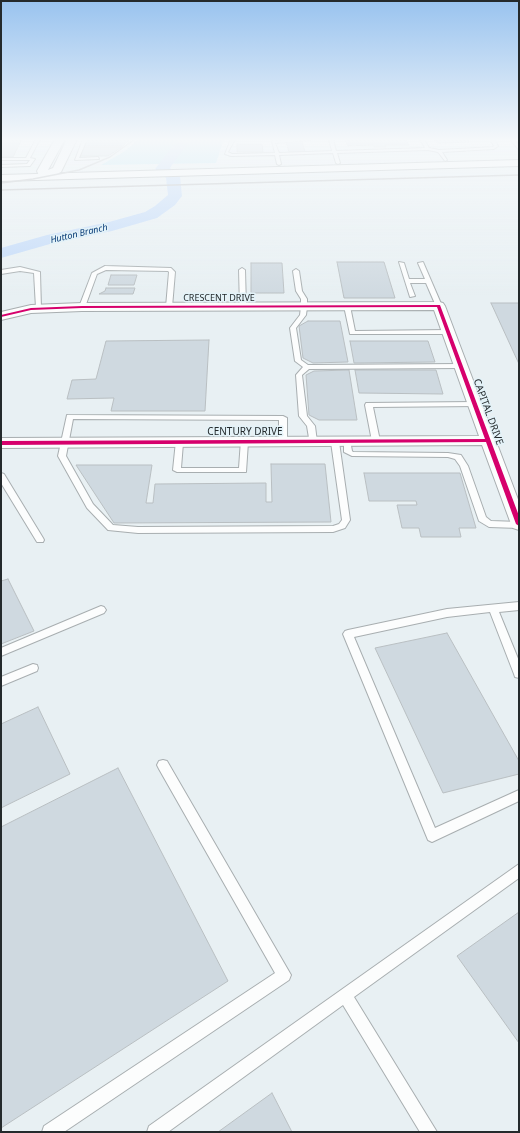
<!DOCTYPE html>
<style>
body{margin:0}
#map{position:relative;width:520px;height:1133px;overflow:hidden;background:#e8f0f3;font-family:"Noto Sans",sans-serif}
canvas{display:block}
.frame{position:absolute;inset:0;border:2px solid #242a2c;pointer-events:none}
</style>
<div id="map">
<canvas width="520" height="1133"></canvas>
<div class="frame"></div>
</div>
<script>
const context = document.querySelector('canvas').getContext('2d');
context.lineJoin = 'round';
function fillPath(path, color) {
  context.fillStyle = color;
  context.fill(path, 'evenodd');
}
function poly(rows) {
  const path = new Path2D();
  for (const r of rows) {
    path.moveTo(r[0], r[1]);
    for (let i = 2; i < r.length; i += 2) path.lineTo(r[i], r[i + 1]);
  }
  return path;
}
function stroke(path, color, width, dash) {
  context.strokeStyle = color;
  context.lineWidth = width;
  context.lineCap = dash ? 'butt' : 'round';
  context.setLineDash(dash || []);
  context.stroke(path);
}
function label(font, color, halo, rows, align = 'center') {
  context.font = font + ' "Noto Sans",sans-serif';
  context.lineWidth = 3;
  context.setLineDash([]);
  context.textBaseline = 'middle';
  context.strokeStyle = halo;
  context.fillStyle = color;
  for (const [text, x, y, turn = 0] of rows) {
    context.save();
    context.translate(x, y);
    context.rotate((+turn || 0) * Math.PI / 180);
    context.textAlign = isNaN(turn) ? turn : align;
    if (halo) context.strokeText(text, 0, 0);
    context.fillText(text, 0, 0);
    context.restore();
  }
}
const green = poly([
 [139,139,224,139,216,163,101,165,125,151]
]);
const river = poly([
 [178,139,192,139,185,147,170,168,180,176,182,196,175,205,157,218,112,231,50,244,1,258,1,248,47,235,109,222,145,212,155,206,168,195,166,178,155,169,178,139]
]);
const building = poly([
 [1,139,22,139,13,157,1,157,1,139],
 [88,139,130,139,123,146,85,146,88,139],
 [345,139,405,139,409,145,385,145,386,147,374,147,373,145,348,146,345,139],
 [434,139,467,139,469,142,437,143,434,139],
 [302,141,305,152,289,152,286,142,302,141],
 [237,144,262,144,263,152,237,152,237,144],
 [84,147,122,147,108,156,80,156,84,147],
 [337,262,384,262,395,298,344,298,337,262],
 [251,263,282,263,284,293,251,293,251,263],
 [111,275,137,275,134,285,108,285,111,275],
 [106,288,135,288,133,294,99,294,105,291,106,288],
 [491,303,519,303,519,364,491,303],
 [308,321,340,321,348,362,313,363,303,358,299,326,308,321],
 [209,340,205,411,111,411,114,398,67,399,72,380,96,379,106,341,209,340],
 [350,341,428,341,435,362,354,363,350,341],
 [349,370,357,420,319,420,309,415,306,375,314,371,349,370],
 [355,370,436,370,443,394,359,393,355,370],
 [271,464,325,464,331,522,114,523,76,465,152,465,146,503,153,503,155,484,266,483,266,502,272,502,271,464],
 [364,473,460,473,476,528,459,528,461,537,421,537,419,528,402,528,397,505,417,505,416,501,369,501,364,473],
 [8,579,34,631,1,644,1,581,8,579],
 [447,633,519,761,519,774,443,793,375,648,447,633],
 [38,707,70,774,1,808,1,724,38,707],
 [118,768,228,981,1,1128,1,827,118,768],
 [519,912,519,1043,457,956,519,912],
 [272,1093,292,1132,218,1132,272,1093]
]);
const service = poly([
 [36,139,40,139,30,158,35,159,30,166,1,167,1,165,27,164,30,160,1,160,1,158,26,158,36,139],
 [83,139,87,139,79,158,98,157,99,159,75,160,83,139],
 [231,139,235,139,228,152,232,154,275,153,272,141,298,139,310,140,275,143,279,153,332,151,329,139,333,139,336,151,425,148,420,139,424,139,429,148,439,150,493,147,494,146,490,139,494,139,498,146,494,149,442,152,447,160,445,161,438,152,428,150,337,153,340,163,338,164,336,163,333,153,279,155,281,164,279,165,277,164,275,155,231,156,225,154,231,139],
 [510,139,514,139,519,146,519,150,510,139],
 [399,262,404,263,409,279,425,279,418,263,423,262,442,306,441,307,436,306,426,283,410,283,415,296,410,297,399,262],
 [105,266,171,268,175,272,172,307,169,309,166,307,169,272,168,271,106,270,97,274,85,307,80,308,79,307,92,273,105,266],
 [20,267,40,272,41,309,36,308,34,273,20,271,1,274,1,270,20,267],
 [242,268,245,270,246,307,243,309,240,307,239,270,242,268],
 [296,269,299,271,302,291,307,299,307,307,306,315,296,328,301,360,308,365,461,364,464,366,461,368,309,369,302,375,307,416,315,426,317,442,313,444,310,444,307,426,299,416,296,375,303,367,295,361,290,328,300,315,301,307,301,299,296,291,293,271,296,269],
 [347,304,350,306,355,331,449,330,452,332,449,334,350,334,344,306,347,304],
 [475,402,478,402,478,406,373,407,380,441,376,443,372,441,365,405,366,403,475,402],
 [67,415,283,416,287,418,287,442,283,444,279,442,279,420,73,419,66,456,93,504,113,525,138,527,333,526,339,524,342,520,331,442,335,440,339,442,350,520,345,528,333,532,138,533,108,530,87,508,58,456,67,415],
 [241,440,244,440,248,442,246,472,177,472,173,470,176,441,179,441,183,443,181,468,239,468,241,440],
 [344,440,350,440,352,451,353,452,448,453,461,455,468,466,486,517,491,521,519,522,519,528,489,527,479,521,460,466,455,459,448,457,352,456,344,452,344,440],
 [1,473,4,474,43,538,44,540,43,542,37,542,1,483,1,473],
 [519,602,519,610,499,612,519,661,519,678,515,677,514,674,490,612,447,617,354,637,435,828,519,790,519,801,432,842,428,840,343,634,345,631,348,630,447,609,519,602],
 [101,606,104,607,106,610,104,613,1,656,1,648,101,606],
 [33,664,37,665,38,668,37,671,1,686,1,677,33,664],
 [163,760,167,761,291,975,289,980,64,1132,42,1132,44,1126,275,973,159,769,157,765,159,761,163,760],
 [519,864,519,878,354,997,437,1132,420,1132,343,1005,168,1132,147,1132,149,1126,519,864]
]);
const minor = poly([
 [439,302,443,303,445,306,519,502,519,530,513,528,511,524,482,445,1,448,1,438,479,436,434,310,82,311,31,313,1,320,1,312,31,305,82,303,439,302]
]);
const tertiary = poly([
 [55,139,65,139,48,170,53,168,67,139,77,139,61,172,48,178,40,178,37,171,55,139]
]);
const primary = poly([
 [519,160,519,166,1,181,1,175,519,160]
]);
const rail = poly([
 [1,183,33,179,79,170,110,157,135,139],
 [1,190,519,175]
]);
const cycleway = poly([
 [440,305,519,516,519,526,516,524,486,442,1,445,1,441,485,439,437,307,82,308,31,310,1,317,1,315,31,308,82,306,440,305]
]);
const farWaternames = [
 ["Hutton Branch",79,234,-13]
];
const farStreetnames = [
 ["CRESCENT DRIVE",219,298]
];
const streetNames = [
 ["CAPITAL DRIVE",488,412,70],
 ["CENTURY DRIVE",245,432]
];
fillPath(green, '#bbe7f5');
fillPath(river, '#c2daf9');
fillPath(building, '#cfd9e0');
stroke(building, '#b9bfc2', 1);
stroke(service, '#a8aeb0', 2);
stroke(minor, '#a8aeb0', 2);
stroke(tertiary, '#a8aeb0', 2);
stroke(primary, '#a8aeb0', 2);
fillPath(service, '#fcfdfd');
fillPath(minor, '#fcfdfd');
fillPath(tertiary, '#fcfdfd');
fillPath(primary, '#fcfdfd');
stroke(rail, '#b8babc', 1.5);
fillPath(cycleway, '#d6006c');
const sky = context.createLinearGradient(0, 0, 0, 298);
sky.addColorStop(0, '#99c3ef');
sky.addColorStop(0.47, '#f5f8fa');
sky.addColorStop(1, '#f5f8fa00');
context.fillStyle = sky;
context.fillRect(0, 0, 520, 298);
label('italic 9px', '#073a76', '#e3f2f8', farWaternames);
label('9px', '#242a2c', '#e3f2f8', farStreetnames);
label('10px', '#242a2c', '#e3f2f8', streetNames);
</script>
